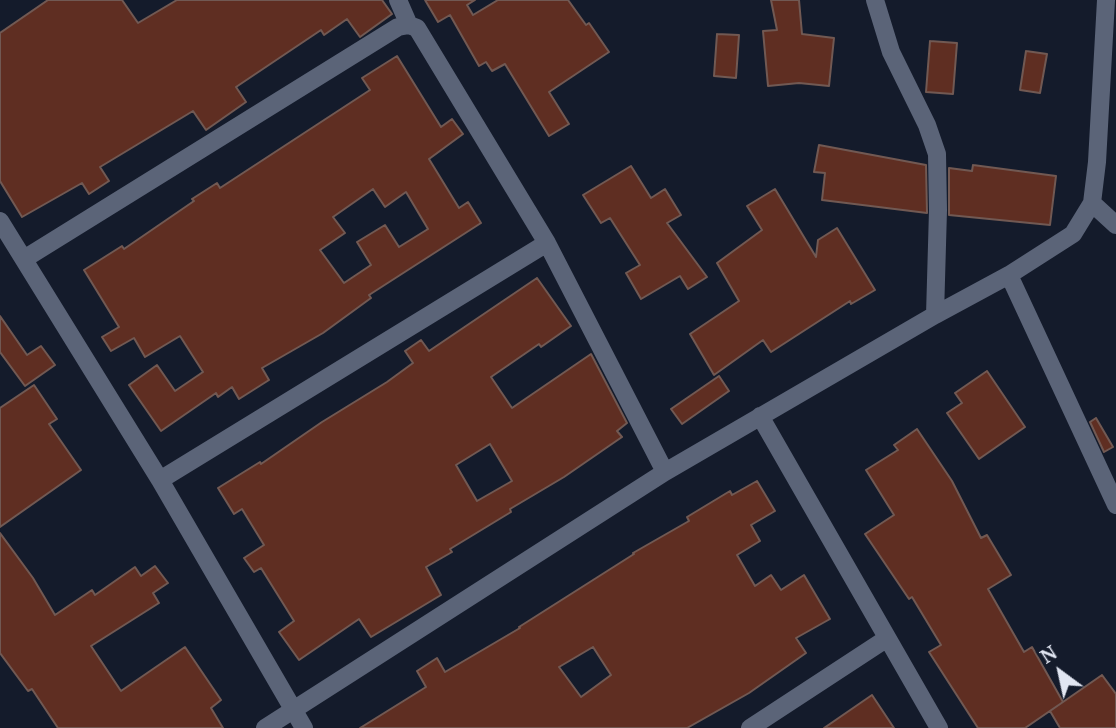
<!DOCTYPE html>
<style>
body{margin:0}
#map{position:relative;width:1116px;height:728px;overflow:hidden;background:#141b2b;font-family:"Noto Serif",serif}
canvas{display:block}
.north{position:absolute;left:1025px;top:637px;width:70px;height:70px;-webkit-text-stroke:5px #141b2b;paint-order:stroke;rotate:327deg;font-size:19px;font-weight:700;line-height:28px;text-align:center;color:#e1e6f2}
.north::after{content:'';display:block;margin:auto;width:24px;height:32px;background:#e1e6f2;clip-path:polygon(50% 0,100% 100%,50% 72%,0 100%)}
</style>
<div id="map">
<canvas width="1116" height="728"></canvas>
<div class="north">N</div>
</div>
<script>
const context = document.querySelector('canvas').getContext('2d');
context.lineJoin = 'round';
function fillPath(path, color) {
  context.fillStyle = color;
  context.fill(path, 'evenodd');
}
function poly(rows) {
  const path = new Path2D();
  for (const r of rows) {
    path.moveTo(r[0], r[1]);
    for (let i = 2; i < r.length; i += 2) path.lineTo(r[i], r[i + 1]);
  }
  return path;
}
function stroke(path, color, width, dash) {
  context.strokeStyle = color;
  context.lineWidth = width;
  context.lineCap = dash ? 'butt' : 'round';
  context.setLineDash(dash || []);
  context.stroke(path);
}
const building = poly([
 [48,0,122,0,138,23,177,0,382,0,392,14,360,37,347,19,324,35,321,30,236,87,246,102,206,130,193,111,100,167,109,181,89,194,82,183,22,217,0,181,0,33,48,0],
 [425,0,475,0,467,5,473,15,498,0,568,0,586,25,589,23,609,52,549,92,569,124,549,136,505,64,492,71,486,62,479,66,450,15,438,22,425,0],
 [771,0,799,0,802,34,834,38,829,86,799,83,768,86,763,31,777,30,771,0],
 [717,34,739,35,736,78,714,76,717,34],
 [930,41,957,43,953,94,926,92,930,41],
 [1026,51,1047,54,1040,93,1020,90,1026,51],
 [397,56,441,127,452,119,463,134,429,159,459,208,468,202,481,223,369,295,371,298,323,333,262,368,269,380,239,399,232,387,218,397,216,393,161,431,129,385,157,365,175,391,203,372,180,336,145,357,134,338,111,351,102,337,119,327,84,270,122,246,124,249,194,201,192,199,217,183,220,188,370,90,362,78,397,56],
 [373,189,385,207,406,192,428,229,399,247,385,225,357,242,371,265,344,283,320,250,345,233,333,217,373,189],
 [819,145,926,165,927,213,822,200,825,173,814,172,819,145],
 [973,165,1056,176,1050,225,949,215,949,168,972,171,973,165],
 [631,166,651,198,665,189,681,215,667,223,707,277,688,289,680,276,641,299,626,273,640,265,610,218,601,223,583,195,631,166],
 [775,189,816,257,818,240,837,228,875,290,851,304,850,301,771,352,763,340,714,375,690,334,739,301,717,263,762,230,747,206,775,189],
 [537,278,571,326,541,347,539,344,491,377,512,408,591,354,627,423,617,431,622,437,564,477,510,509,511,512,450,549,452,552,426,567,441,595,371,637,359,619,299,660,279,632,294,621,261,568,254,572,244,558,264,545,242,509,234,514,218,488,260,462,261,464,322,422,387,382,413,363,405,351,421,340,429,351,537,278],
 [490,444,512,481,477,501,456,465,490,444],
 [0,316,27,355,41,346,55,365,25,386,0,352,0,316],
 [987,371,1025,427,979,459,947,413,962,403,955,393,987,371],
 [719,376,729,391,682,424,671,409,719,376],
 [34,385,57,419,49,424,81,470,0,527,0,408,34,385],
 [1096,418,1113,447,1104,452,1090,422,1096,418],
 [917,429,952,481,981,538,987,535,1011,575,988,589,1024,652,1032,647,1063,702,1025,728,978,728,929,652,941,645,912,597,909,599,865,534,894,515,866,470,898,450,894,445,917,429],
 [757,481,775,511,751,525,760,541,737,555,755,586,771,575,781,590,804,575,830,619,796,638,806,653,749,693,687,728,360,728,426,687,417,671,437,658,445,672,520,628,519,627,634,554,633,553,689,521,687,517,730,491,732,495,757,481],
 [593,647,611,675,581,697,559,667,593,647],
 [0,533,33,578,55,615,92,590,95,595,135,567,141,576,155,566,168,583,153,593,159,603,91,646,121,691,185,647,221,700,211,708,223,728,58,728,32,689,28,691,0,653,0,533],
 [1102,675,1116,694,1116,728,1060,728,1050,711,1102,675],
 [872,695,894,728,824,728,872,695]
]);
const street = poly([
 [398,0,409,25],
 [875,0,891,52,927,125,937,154,938,210,935,315],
 [1092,203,1116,225],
 [0,221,160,480,304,728],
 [24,259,398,27,409,25,417,28,547,243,665,472],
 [1009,275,1116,505],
 [760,416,939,728],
 [160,480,547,243],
 [265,728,665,472,935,315,1009,275,1073,234,1092,203,1097,162,1106,0],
 [750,728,886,639]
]);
fillPath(building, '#5f2e22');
stroke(building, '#715953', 2);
stroke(street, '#5b6478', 18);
</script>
